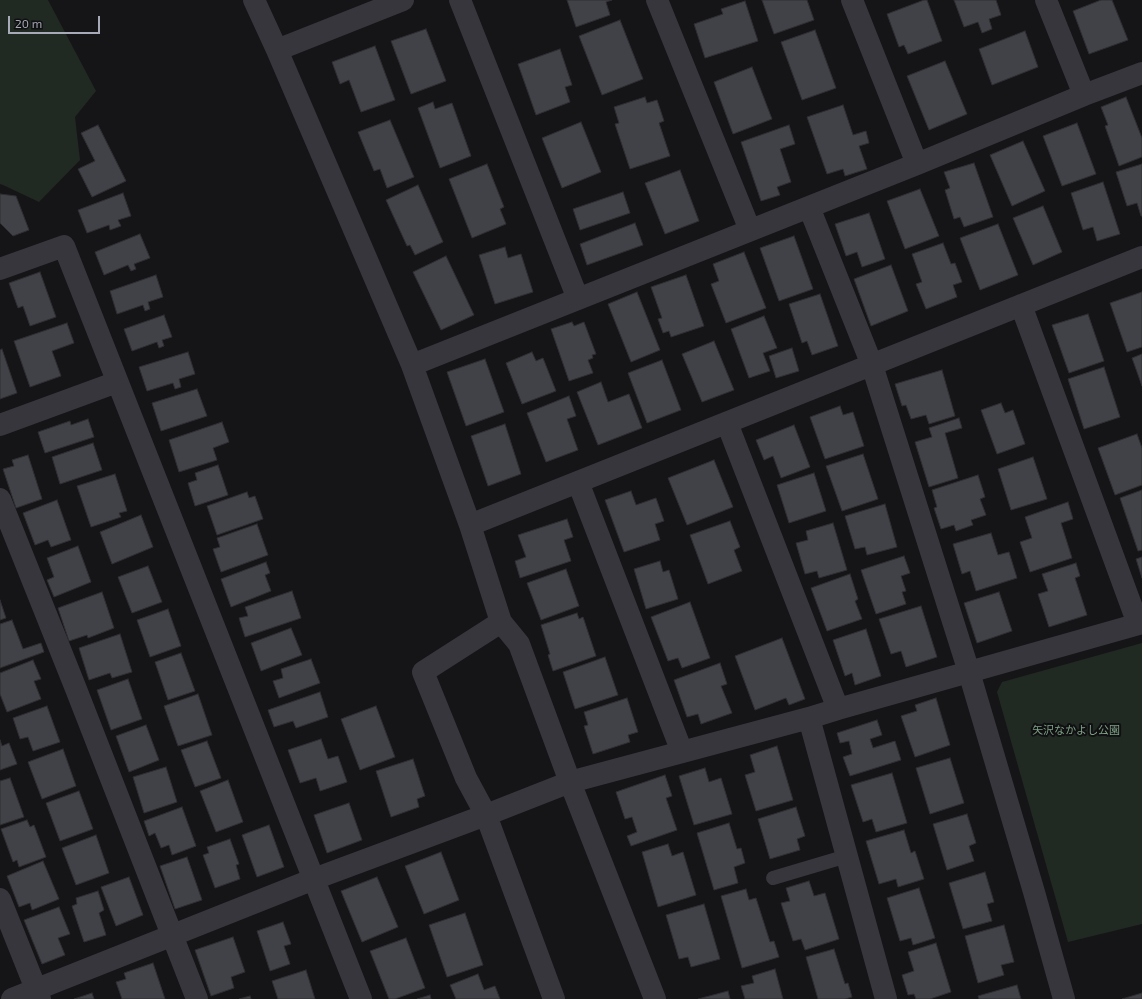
<!DOCTYPE html>
<meta charset="utf-8">
<style>
body{margin:0}
#map{position:relative;width:1142px;height:999px;overflow:hidden;background:#151517;font-family:"Exo 2",sans-serif}
canvas{display:block}
.scale{position:absolute;left:8px;top:16px;width:92px;height:18px;box-sizing:border-box;border:2px solid #a7aab7;border-top:0;padding-left:5px;font-size:12px;line-height:14px;white-space:nowrap;color:#a7aab7;-webkit-text-stroke:3px #101012;paint-order:stroke}
</style>
<div id="map">
<canvas width="1142" height="999"></canvas>
<div class="scale">20 m</div>
</div>
<script>
const context = document.querySelector('canvas').getContext('2d');
context.lineJoin = 'round';
function fillPath(path, color) {
  context.fillStyle = color;
  context.fill(path, 'evenodd');
}
function poly(rows) {
  const path = new Path2D();
  for (const r of rows) {
    path.moveTo(r[0], r[1]);
    for (let i = 2; i < r.length; i += 2) path.lineTo(r[i], r[i + 1]);
  }
  return path;
}
function stroke(path, color, width, dash) {
  context.strokeStyle = color;
  context.lineWidth = width;
  context.lineCap = dash ? 'butt' : 'round';
  context.setLineDash(dash || []);
  context.stroke(path);
}
function label(font, color, halo, rows, align = 'center') {
  context.font = font + ' "Exo 2","Noto Sans JP",sans-serif';
  context.lineWidth = 4;
  context.setLineDash([]);
  context.textBaseline = 'middle';
  context.strokeStyle = halo;
  context.fillStyle = color;
  for (const [text, x, y, turn = 0] of rows) {
    context.save();
    context.translate(x, y);
    context.rotate((+turn || 0) * Math.PI / 180);
    context.textAlign = isNaN(turn) ? turn : align;
    if (halo) context.strokeText(text, 0, 0);
    context.fillText(text, 0, 0);
    context.restore();
  }
}
const green = poly([
 [0,0,48,0,96,91,75,117,80,160,39,202,3,185,0,184],
 [1142,643,1142,924,1068,942,997,692,1002,682]
]);
const building = poly([
 [567,0,612,0,606,2,610,15,576,27,567,0],
 [762,0,807,0,814,20,774,34,762,0],
 [924,0,927,0,942,41,908,54,904,45,899,47,887,14,924,0],
 [954,0,996,0,1001,15,989,19,992,29,982,33,978,22,964,27,954,0],
 [1101,0,1112,0,1128,40,1089,54,1073,11,1101,0],
 [745,1,758,41,705,58,694,24,723,14,721,9,745,1],
 [620,20,643,79,602,95,579,36,620,20],
 [426,29,446,81,411,94,391,41,426,29],
 [815,30,836,88,802,100,781,42,815,30],
 [1025,31,1038,67,992,85,979,49,1025,31],
 [375,46,395,100,361,112,349,80,340,84,332,62,375,46],
 [560,49,572,85,565,87,570,102,536,115,518,64,560,49],
 [945,61,967,114,929,130,907,76,945,61],
 [752,67,772,119,733,134,714,82,752,67],
 [645,97,647,103,657,100,664,121,659,123,670,156,630,169,615,124,619,123,614,107,645,97],
 [1126,97,1142,138,1142,157,1119,166,1105,126,1108,125,1101,107,1126,97],
 [433,102,435,109,452,103,471,156,440,168,418,108,433,102],
 [843,105,853,135,866,131,869,143,859,146,867,169,845,176,843,169,827,174,807,117,843,105],
 [390,120,414,177,387,188,380,169,374,171,358,132,390,120],
 [581,122,601,172,562,188,542,138,581,122],
 [1077,123,1096,174,1062,186,1043,136,1077,123],
 [98,125,126,181,92,197,78,169,95,161,81,133,98,125],
 [789,125,795,144,780,149,791,182,777,187,780,195,761,201,741,142,789,125],
 [1023,141,1045,191,1012,206,990,155,1023,141],
 [974,163,993,217,964,227,960,217,954,219,945,190,950,188,944,172,974,163],
 [487,164,504,207,500,209,506,224,472,238,449,179,487,164],
 [1142,164,1142,216,1141,216,1137,203,1127,206,1116,172,1142,164],
 [680,170,699,221,665,234,645,183,680,170],
 [1103,182,1120,234,1097,241,1093,227,1083,230,1071,193,1103,182],
 [418,185,443,242,415,255,410,245,407,246,386,200,418,185],
 [920,189,939,236,905,249,887,201,920,189],
 [623,192,630,213,580,230,573,209,623,192],
 [123,193,131,216,118,220,121,226,110,230,109,225,87,233,78,210,123,193],
 [0,194,16,196,29,230,13,236,0,223,0,194],
 [1043,206,1062,252,1033,265,1013,218,1043,206],
 [869,213,885,259,862,267,857,252,846,256,835,224,869,213],
 [635,223,643,245,587,265,580,244,635,223],
 [998,224,1018,275,980,290,960,238,998,224],
 [140,234,150,258,134,264,136,269,131,271,128,265,104,275,95,252,140,234],
 [794,236,813,289,779,301,760,248,794,236],
 [943,243,951,264,955,263,962,282,953,285,957,297,926,309,916,284,922,282,912,254,943,243],
 [505,247,508,258,521,254,533,292,495,304,479,255,505,247],
 [744,252,766,308,726,323,711,284,719,281,713,264,744,252],
 [446,256,474,315,441,330,413,272,446,256],
 [891,265,908,311,871,326,854,279,891,265],
 [40,272,56,317,30,326,23,306,18,308,9,283,40,272],
 [156,275,163,297,148,302,150,309,145,311,143,305,117,314,110,291,156,275],
 [686,275,704,326,671,337,669,331,663,333,658,319,662,318,651,287,686,275],
 [637,292,660,350,631,362,608,304,637,292],
 [1142,292,1142,347,1127,352,1110,303,1142,292],
 [820,294,838,346,812,355,807,341,802,343,789,304,820,294],
 [1088,314,1104,361,1069,373,1052,325,1088,314],
 [164,315,172,337,162,340,164,346,159,348,157,342,132,351,124,329,164,315],
 [764,316,777,348,763,353,770,371,749,378,731,329,764,316],
 [572,322,574,326,584,322,596,354,592,355,593,358,588,360,593,373,569,381,551,329,572,322],
 [67,323,74,343,52,351,61,376,30,387,14,341,67,323],
 [714,341,734,390,702,402,682,354,714,341],
 [792,348,799,371,776,378,769,356,792,348],
 [2,349,17,393,0,399,0,350,2,349],
 [188,352,195,374,179,379,181,387,175,389,173,383,147,391,139,367,188,352],
 [532,352,536,361,543,358,556,391,522,404,506,363,532,352],
 [1142,354,1142,386,1132,358,1142,354],
 [485,359,504,412,466,426,447,372,485,359],
 [662,360,681,410,647,423,628,373,662,360],
 [1104,367,1120,417,1084,429,1068,379,1104,367],
 [942,370,955,416,929,424,926,415,911,419,906,405,902,406,895,384,942,370],
 [601,382,608,402,629,394,642,428,598,445,577,392,601,382],
 [197,389,207,416,161,431,152,403,197,389],
 [569,396,576,416,567,419,578,450,546,462,527,413,569,396],
 [1001,403,1005,413,1013,410,1025,444,997,454,981,410,1001,403],
 [840,406,843,415,853,412,864,446,825,459,810,417,840,406],
 [959,418,962,428,945,433,958,478,929,487,915,442,932,437,929,428,959,418],
 [88,419,94,437,45,453,38,432,70,421,71,425,88,419],
 [222,422,229,442,213,448,217,460,179,472,169,440,222,422],
 [505,424,521,474,488,486,471,436,505,424],
 [794,425,810,467,781,478,773,456,764,460,756,440,794,425],
 [1137,434,1142,448,1142,485,1115,495,1098,448,1137,434],
 [93,443,102,470,60,484,52,457,93,443],
 [863,454,878,499,842,511,826,466,863,454],
 [28,455,42,499,16,508,3,469,14,466,12,460,28,455],
 [1033,457,1047,499,1011,510,998,469,1033,457],
 [714,460,733,507,687,525,668,478,714,460],
 [218,465,228,495,195,506,188,483,197,480,195,473,218,465],
 [814,473,826,511,789,523,777,485,814,473],
 [115,474,127,511,119,513,121,517,91,527,77,486,115,474],
 [978,475,985,497,980,499,986,515,971,520,973,525,956,531,954,525,941,529,934,508,937,507,932,490,978,475],
 [1142,490,1142,550,1138,551,1120,498,1142,490],
 [631,491,636,505,656,498,664,521,655,524,660,540,624,552,605,500,631,491],
 [247,492,249,498,255,496,263,519,217,535,207,506,247,492],
 [57,500,71,540,51,547,48,540,35,545,23,513,57,500],
 [1068,502,1073,519,1061,523,1072,558,1030,572,1020,542,1032,538,1025,517,1068,502],
 [885,504,897,547,867,555,865,547,855,549,845,516,885,504],
 [141,515,153,547,112,564,100,532,141,515],
 [567,519,573,537,564,540,571,561,520,578,515,561,526,557,518,535,567,519],
 [730,521,740,547,734,550,742,571,708,584,690,535,730,521],
 [833,523,847,570,819,578,817,571,805,574,796,543,808,540,806,531,833,523],
 [257,524,268,555,221,572,213,549,220,547,217,538,257,524],
 [991,533,998,555,1009,552,1017,578,976,591,970,571,962,574,953,544,991,533],
 [78,546,91,582,54,597,47,580,54,577,47,558,78,546],
 [904,556,910,573,901,576,906,591,902,592,906,604,876,614,861,570,904,556],
 [1142,557,1142,578,1136,559,1142,557],
 [660,561,663,572,669,570,678,599,646,609,634,569,660,561],
 [266,562,270,573,265,575,271,591,231,607,221,579,266,562],
 [1076,563,1080,576,1075,578,1087,615,1049,627,1038,594,1048,591,1042,574,1076,563],
 [148,566,162,602,132,613,118,577,148,566],
 [566,569,579,606,541,620,527,583,566,569],
 [850,574,858,599,855,601,862,619,827,631,811,588,850,574],
 [292,591,301,618,245,637,239,618,248,616,245,607,292,591],
 [102,592,114,628,88,638,87,635,69,641,58,608,102,592],
 [999,592,1012,631,977,643,964,603,999,592],
 [0,600,6,618,0,620,0,600],
 [690,602,710,658,682,668,678,658,668,661,651,617,690,602],
 [921,606,937,657,906,667,901,651,891,654,879,619,921,606],
 [168,609,181,646,150,657,137,620,168,609],
 [577,613,579,619,583,617,596,656,553,671,548,655,550,654,541,625,577,613],
 [12,620,23,649,41,643,44,652,0,668,0,624,12,620],
 [291,628,302,655,261,671,251,643,291,628],
 [866,629,881,676,855,685,852,673,845,676,833,640,866,629],
 [120,634,132,672,112,678,110,673,89,680,79,648,120,634],
 [782,638,805,699,789,705,786,698,755,710,735,656,782,638],
 [181,653,195,691,168,700,155,662,181,653],
 [605,657,618,695,575,709,563,672,605,657],
 [311,659,320,683,279,698,273,681,283,678,281,669,311,659],
 [33,660,41,679,34,681,41,699,7,712,0,694,0,673,33,660],
 [720,663,727,684,721,686,732,713,701,724,698,714,687,717,674,680,720,663],
 [128,679,142,719,111,730,97,690,128,679],
 [320,692,328,717,296,728,293,721,274,727,268,710,320,692],
 [198,694,212,735,178,746,164,706,198,694],
 [627,698,638,732,628,735,630,742,593,754,584,726,588,725,584,712,627,698],
 [936,698,950,745,915,757,901,716,917,711,915,705,936,698],
 [47,706,60,742,33,751,28,737,20,739,13,718,47,706],
 [376,706,395,757,360,770,341,719,376,706],
 [877,720,882,735,870,739,873,748,895,741,901,760,850,776,843,757,852,754,849,741,840,743,837,733,877,720],
 [146,725,159,760,129,772,116,736,146,725],
 [321,739,328,759,338,756,347,782,320,791,316,778,300,783,288,750,321,739],
 [0,740,2,746,9,743,17,764,0,770,0,740],
 [207,741,221,778,195,787,181,750,207,741],
 [777,746,793,800,756,811,745,775,755,772,750,755,777,746],
 [63,749,76,786,42,799,28,762,63,749],
 [950,758,964,803,930,814,916,768,950,758],
 [413,759,425,796,417,799,419,807,391,817,376,771,413,759],
 [166,767,177,802,144,813,133,777,166,767],
 [705,768,709,782,721,778,732,814,694,825,679,776,705,768],
 [892,773,907,823,876,832,872,819,863,822,851,785,892,773],
 [665,775,672,796,666,798,677,830,631,846,627,836,637,832,632,817,625,819,616,792,665,775],
 [10,778,24,817,0,825,0,781,10,778],
 [228,780,243,822,216,832,200,791,228,780],
 [79,791,93,829,60,841,46,803,79,791],
 [349,803,362,840,327,853,314,815,349,803],
 [182,807,196,846,172,855,169,845,161,848,155,833,149,836,144,821,182,807],
 [796,807,805,836,797,839,800,850,770,859,758,819,796,807],
 [967,814,976,843,969,846,974,861,947,870,933,824,967,814],
 [27,820,30,827,34,825,46,857,19,867,17,860,13,862,1,829,27,820],
 [729,823,737,849,741,848,745,863,734,867,738,883,714,890,697,833,729,823],
 [269,825,284,867,257,877,242,835,269,825],
 [904,830,911,853,915,851,924,879,898,887,896,879,879,884,866,841,904,830],
 [96,835,109,873,76,885,62,848,96,835],
 [230,839,239,864,236,865,240,879,215,888,203,855,209,853,207,847,230,839],
 [668,844,672,856,683,852,696,895,658,907,642,852,668,844],
 [441,852,459,900,424,914,405,866,441,852],
 [187,857,202,900,175,909,160,866,187,857],
 [43,861,59,899,32,910,30,903,19,907,7,876,43,861],
 [985,872,994,902,987,904,992,921,963,929,949,883,985,872],
 [129,877,143,915,116,926,101,887,129,877],
 [377,877,398,927,362,942,341,891,377,877],
 [809,881,814,896,825,893,839,939,805,950,801,939,793,941,781,903,790,901,786,888,809,881],
 [919,888,935,938,913,945,911,938,900,941,887,898,919,888],
 [746,889,749,900,756,898,770,942,774,941,779,957,742,968,721,896,746,889],
 [98,891,104,910,99,913,106,935,84,942,72,906,77,904,76,898,98,891],
 [704,904,720,959,691,967,688,957,679,959,666,915,704,904],
 [59,907,70,934,58,938,65,955,42,964,24,920,59,907],
 [465,913,483,965,447,977,429,925,465,913],
 [283,922,291,944,284,946,290,964,270,971,257,931,283,922],
 [1004,925,1014,962,1001,965,1004,975,978,983,965,936,1004,925],
 [233,937,245,972,231,977,234,988,211,996,195,950,233,937],
 [406,938,425,988,395,999,389,999,370,951,406,938],
 [936,943,951,992,930,999,916,999,914,994,908,995,902,975,914,971,908,952,936,943],
 [834,949,845,984,848,983,852,997,845,999,818,999,806,957,834,949],
 [153,963,165,999,122,999,116,982,126,979,124,973,153,963],
 [775,969,783,999,745,999,741,986,754,983,752,976,775,969],
 [306,970,315,999,278,999,272,981,306,970],
 [478,974,484,990,495,986,500,999,456,999,450,985,478,974],
 [1017,985,1021,999,979,999,978,996,1017,985],
 [728,991,730,999,698,999,728,991],
 [92,993,94,999,74,999,92,993],
 [1142,993,1142,999,1122,999,1142,993],
 [430,995,431,999,417,999,430,995],
 [250,996,251,999,239,999,250,996]
]);
const lane = poly([
 [773,878,847,856]
]);
const street = poly([
 [254,0,277,50,412,365,470,525,501,622,519,644,570,782,655,999],
 [460,0,578,299],
 [657,0,750,230],
 [852,0,917,164],
 [1046,0,1084,95],
 [277,50,403,0],
 [809,207,872,365,969,672,1034,892,1064,999],
 [0,269,64,246,361,999],
 [1021,305,1138,624],
 [412,365,917,164,1084,95,1142,73],
 [727,423,838,709],
 [0,425,117,382],
 [578,482,682,752],
 [0,499,76,689,197,999],
 [470,525,1142,257],
 [501,622,423,672,466,778,486,815,554,999],
 [809,718,886,999],
 [0,899,40,999],
 [12,999,314,879,486,815,570,782,809,718,838,709,1142,623]
]);
const parkNames = [
 ["矢沢なかよし公園",1076,730]
];
fillPath(green, '#212923');
fillPath(building, '#414247');
stroke(building, '#2f2f33', 1);
stroke(lane, '#36363c', 14);
stroke(street, '#36363c', 22);
label('11px', '#7ea185', '#101012', parkNames);
</script>
